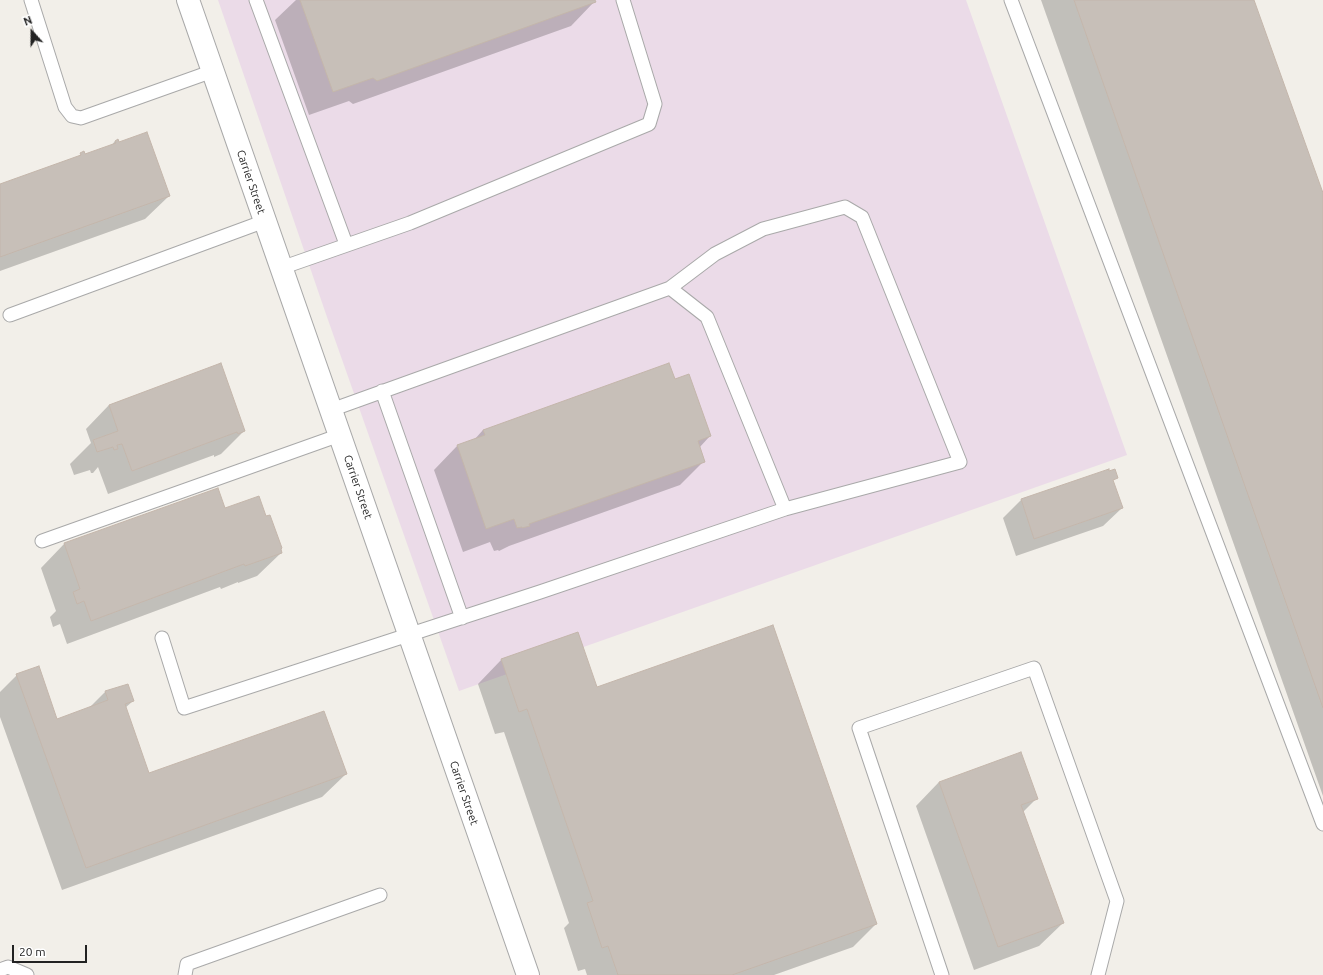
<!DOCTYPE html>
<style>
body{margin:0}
#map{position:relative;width:1323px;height:975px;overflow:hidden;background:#f2efe9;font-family:Ubuntu,sans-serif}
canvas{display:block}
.north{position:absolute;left:12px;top:12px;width:40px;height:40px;-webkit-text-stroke:3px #fff;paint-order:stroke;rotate:339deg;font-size:11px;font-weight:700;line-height:16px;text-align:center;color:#222}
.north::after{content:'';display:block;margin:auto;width:14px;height:18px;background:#222;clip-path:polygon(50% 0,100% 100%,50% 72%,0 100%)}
.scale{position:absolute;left:12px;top:945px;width:75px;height:18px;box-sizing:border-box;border:2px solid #222;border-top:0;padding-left:5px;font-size:12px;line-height:14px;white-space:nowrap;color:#222;-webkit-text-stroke:3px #fff;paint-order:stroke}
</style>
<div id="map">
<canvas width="1323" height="975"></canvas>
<div class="north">N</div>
<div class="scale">20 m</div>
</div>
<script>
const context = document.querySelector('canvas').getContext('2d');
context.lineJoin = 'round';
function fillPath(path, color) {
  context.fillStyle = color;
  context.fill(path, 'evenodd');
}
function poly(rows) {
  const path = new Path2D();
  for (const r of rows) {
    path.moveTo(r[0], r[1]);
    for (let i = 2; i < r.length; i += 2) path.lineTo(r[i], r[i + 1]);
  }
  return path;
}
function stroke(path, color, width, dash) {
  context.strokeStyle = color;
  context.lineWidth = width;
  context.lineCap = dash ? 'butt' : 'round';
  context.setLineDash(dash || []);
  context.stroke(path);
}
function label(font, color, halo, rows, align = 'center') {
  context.font = font + ' Ubuntu,sans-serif';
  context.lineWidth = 3.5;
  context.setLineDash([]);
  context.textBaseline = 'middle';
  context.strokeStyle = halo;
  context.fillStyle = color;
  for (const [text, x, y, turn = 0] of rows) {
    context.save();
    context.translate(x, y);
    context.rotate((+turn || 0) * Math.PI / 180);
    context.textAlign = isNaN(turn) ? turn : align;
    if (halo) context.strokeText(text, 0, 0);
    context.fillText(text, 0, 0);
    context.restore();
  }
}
const industrial = poly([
 [218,0,966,0,1127,455,459,691,327,317]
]);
const shadow = poly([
 [296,0,594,0,594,2,571,26,353,104,349,101,309,115,275,20],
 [1041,0,1253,0,1323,196,1323,796],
 [115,141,169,196,145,219,0,271,0,185,77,158,81,154,84,156,111,146],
 [220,365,244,431,221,454,214,457,214,455,108,494,98,467,93,473,91,473,90,470,74,475,70,464,91,443,86,429,109,405],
 [674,380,710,436,699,448,704,461,680,485,509,546,499,551,498,550,494,551,490,542,463,552,434,470,457,446,474,440,483,430],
 [1108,470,1116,477,1112,481,1122,508,1103,526,1016,556,1003,518,1021,500],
 [217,489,225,509,266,518,281,553,257,576,238,583,238,582,221,589,220,587,67,644,60,624,53,627,50,617,56,611,41,568,64,544],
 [578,634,596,688,876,924,853,947,774,975,587,975,585,969,578,971,564,928,569,923,504,732,495,734,478,684,501,660],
 [17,675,57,720,89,708,105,692,127,685,133,701,125,708,149,775,346,774,322,797,62,890,0,717,0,692],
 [939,782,1037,798,1022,813,1063,923,1039,946,974,970,916,806]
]);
const building = poly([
 [300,0,595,0,596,2,377,81,373,78,333,92,300,0],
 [1074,0,1254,0,1323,193,1323,708,1074,0],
 [147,132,170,196,0,257,0,184,81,155,80,153,84,151,85,154,116,143,115,141,118,139,119,142,147,132],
 [221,363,245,431,238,434,237,432,132,471,122,444,117,445,118,449,114,450,113,447,97,452,93,440,118,431,109,405,221,363],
 [669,363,675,379,689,374,711,436,698,441,705,462,529,524,530,526,522,528,522,527,517,528,514,519,486,529,457,445,485,435,483,430,669,363],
 [1109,469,1109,471,1115,469,1118,478,1113,480,1123,508,1034,539,1021,499,1109,469],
 [218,488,225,508,259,496,266,516,270,515,282,548,281,549,282,553,245,566,244,564,91,621,84,601,77,604,73,592,80,589,64,543,218,488],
 [773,625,877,924,732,975,618,975,608,946,602,948,587,903,593,901,527,709,519,712,501,659,578,632,597,687,773,625],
 [39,666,57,719,108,700,105,691,128,684,134,701,125,704,149,773,324,711,347,774,86,868,16,674,39,666],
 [1021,752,1038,799,1021,805,1064,923,998,947,939,782,1021,752]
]);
const service = poly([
 [31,0,65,107,72,116,81,118,213,71],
 [256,0,346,244],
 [1011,0,1323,824],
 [281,268,410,223,649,124,655,104,623,0],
 [670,288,715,254,763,229,845,207,862,217,960,462,785,509],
 [10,315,265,221],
 [382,391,462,618],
 [42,541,340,435],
 [162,638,184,708,540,592,785,509,707,317,670,288,331,410],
 [0,970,8,967,27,975],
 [185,975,187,964,380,895],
 [942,975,859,728,1034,668,1117,901,1098,975]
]);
const minor = poly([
 [188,0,528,975]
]);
const streetNames = [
 ["Carrier Street",251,182,71],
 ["Carrier Street",358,487,71],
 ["Carrier Street",464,793,71]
];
fillPath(industrial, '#ebdbe8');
fillPath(shadow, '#0003');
fillPath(building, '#c7bfb8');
stroke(building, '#c4b6ab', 1);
stroke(service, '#a9a9a9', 15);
stroke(minor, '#a9a9a9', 24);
stroke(service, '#fff', 13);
stroke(minor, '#fff', 22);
label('11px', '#222', '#fff', streetNames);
</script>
